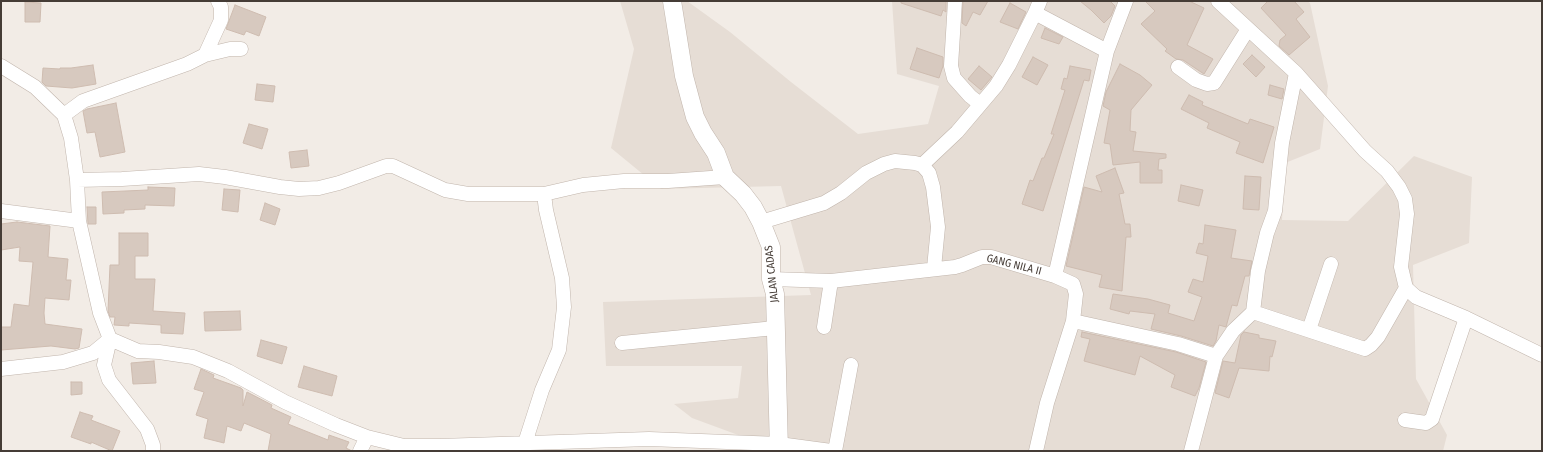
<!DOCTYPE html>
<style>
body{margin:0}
#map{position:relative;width:1543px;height:452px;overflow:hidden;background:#f2ece6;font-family:"Fira Sans Condensed",sans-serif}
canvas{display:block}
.frame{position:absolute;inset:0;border:2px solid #453c36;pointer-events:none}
</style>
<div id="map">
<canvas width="1543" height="452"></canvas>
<div class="frame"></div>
</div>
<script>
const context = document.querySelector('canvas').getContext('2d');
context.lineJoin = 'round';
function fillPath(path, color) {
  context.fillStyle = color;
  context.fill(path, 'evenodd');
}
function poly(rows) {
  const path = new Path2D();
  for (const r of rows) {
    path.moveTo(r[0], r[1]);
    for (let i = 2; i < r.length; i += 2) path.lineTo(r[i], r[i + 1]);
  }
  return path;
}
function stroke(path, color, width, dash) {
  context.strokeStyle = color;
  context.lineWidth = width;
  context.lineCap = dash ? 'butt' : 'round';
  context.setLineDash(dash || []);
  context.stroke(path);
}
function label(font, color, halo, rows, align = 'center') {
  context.font = font + ' "Fira Sans Condensed",sans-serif';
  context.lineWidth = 3;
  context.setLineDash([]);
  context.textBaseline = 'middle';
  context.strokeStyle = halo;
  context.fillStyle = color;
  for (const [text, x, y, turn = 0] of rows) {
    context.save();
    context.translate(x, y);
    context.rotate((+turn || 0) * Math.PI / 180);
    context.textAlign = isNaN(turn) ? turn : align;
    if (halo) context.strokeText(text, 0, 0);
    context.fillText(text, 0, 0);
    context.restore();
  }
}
const residential = poly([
 [620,1,687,1,730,32,791,82,858,134,928,124,939,86,897,74,892,1,1307,1,1310,3,1328,86,1320,149,1285,163,1282,220,1348,221,1414,156,1472,177,1469,243,1413,265,1416,379,1447,435,1443,451,749,451,749,439,692,418,674,404,738,398,742,366,606,366,603,302,811,295,781,186,661,189,611,148,634,49]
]);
const building = poly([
 [901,1,946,1,946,12,943,10,941,16,901,3,901,1],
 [963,1,988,1,980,15,973,12,966,26,962,23,963,1],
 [1080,1,1110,1,1115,6,1111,16,1104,23,1091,10,1080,1],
 [1145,1,1189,1,1204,8,1187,45,1213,59,1204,74,1183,60,1176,59,1165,51,1167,49,1141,24,1155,11,1145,1],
 [1268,1,1294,1,1304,12,1296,19,1310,37,1289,55,1279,46,1280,40,1286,35,1261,8,1268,1],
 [25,2,41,3,40,22,25,22,25,2],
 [1010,3,1026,12,1018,29,1000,22,1010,3],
 [235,5,266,17,259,36,246,31,244,35,226,29,235,5],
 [1045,28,1063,37,1059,44,1041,38,1045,28],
 [917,48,943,57,943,66,939,78,910,69,917,48],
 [1252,55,1265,67,1256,77,1243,64,1252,55],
 [1033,57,1048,65,1037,85,1022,77,1033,57],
 [1120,64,1140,75,1152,85,1131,110,1130,131,1136,132,1133,151,1166,154,1166,158,1159,159,1158,170,1162,170,1162,183,1140,183,1140,162,1113,165,1110,144,1104,143,1110,110,1103,106,1106,92,1120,64],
 [93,65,96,84,72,88,46,86,42,82,43,68,60,69,60,68,71,68,93,65],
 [979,66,992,77,981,90,968,79,979,66],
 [1070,66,1091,70,1089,81,1084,80,1043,211,1022,204,1030,180,1033,181,1042,158,1044,158,1054,134,1051,134,1065,90,1061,89,1064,78,1067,79,1070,66],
 [257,84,275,86,273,102,255,100,257,84],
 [1270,85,1284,89,1282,99,1268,95,1270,85],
 [1189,95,1203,102,1202,105,1248,124,1250,119,1274,127,1263,163,1236,153,1240,142,1207,128,1209,123,1181,109,1189,95],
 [116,103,125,152,100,157,95,132,87,133,83,111,87,109,116,103],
 [249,124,268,129,262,149,243,143,249,124],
 [307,150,309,166,291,168,289,152,307,150],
 [1115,168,1124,193,1119,194,1125,224,1130,224,1131,237,1126,237,1122,291,1099,287,1102,275,1066,266,1084,187,1102,192,1096,176,1115,168],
 [1245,176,1261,177,1259,210,1243,209,1245,176],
 [1181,185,1203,190,1199,206,1178,201,1181,185],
 [148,187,175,188,174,206,145,205,145,209,124,210,124,213,103,214,102,192,148,190,148,187],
 [224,189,240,190,238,212,222,210,224,189],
 [265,203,280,209,275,225,260,220,265,203],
 [87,207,96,207,96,224,88,224,87,207],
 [17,222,50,226,48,257,68,259,66,280,71,280,69,300,45,298,44,313,45,324,82,329,79,348,75,349,51,346,1,350,1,327,11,327,14,304,29,306,33,262,19,261,20,247,1,250,1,224,17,222],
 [1205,225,1236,230,1231,258,1252,261,1249,276,1245,276,1237,306,1232,305,1226,327,1219,325,1216,341,1213,346,1181,336,1151,329,1155,314,1130,311,1129,314,1110,309,1113,294,1148,299,1170,305,1168,313,1194,321,1202,297,1188,292,1193,279,1203,282,1208,256,1196,253,1199,243,1203,244,1205,225],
 [119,233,148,233,148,256,135,256,135,279,155,279,153,311,185,313,183,334,161,333,161,325,129,323,129,326,114,325,115,317,110,317,108,311,110,265,119,265,119,233],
 [240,311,241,330,205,331,204,312,240,311],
 [1082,332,1176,352,1206,362,1199,388,1195,396,1171,387,1175,375,1140,356,1135,375,1084,361,1090,339,1081,337,1082,332],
 [1244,332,1259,335,1259,338,1276,341,1272,357,1270,356,1269,371,1239,368,1229,398,1215,393,1223,361,1235,363,1241,335,1244,332],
 [261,340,287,347,282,364,257,356,261,340],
 [154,361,156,383,133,384,131,363,154,361],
 [304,366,337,376,332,396,298,387,304,366],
 [201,369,214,375,213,378,241,388,243,390,243,406,247,392,272,405,271,408,291,417,288,424,328,440,329,435,349,442,346,448,352,451,268,451,271,434,244,423,241,431,227,426,224,443,204,438,208,419,196,415,204,392,194,389,201,369],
 [71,382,82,382,82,394,71,395,71,382],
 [80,412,93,416,91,420,120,431,112,451,91,442,91,444,71,437,80,412]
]);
const minor = poly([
 [955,1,951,66,954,78,970,96,980,104],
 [1218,1,1296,73,1365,151,1387,171,1399,187,1405,199,1407,214,1401,267,1406,288,1416,297,1466,318,1542,355],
 [1035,13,1107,51],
 [205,55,221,20,221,7,218,1],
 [1,66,35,87,64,115,71,138,77,180,79,221,100,313,110,339,104,365,109,380,147,429,153,445,153,451],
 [1178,67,1196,80,1207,84,1214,83,1248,29],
 [64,115,83,101,187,64,205,55,230,49,241,49],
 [922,165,957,132,996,86,1009,65,1035,13,1040,1],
 [77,180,122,179,199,174,225,177,280,187,299,189,319,188,339,183,386,166,393,166,445,190,468,194,544,194,583,185,624,181,668,181,725,177],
 [1,211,79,221],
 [761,222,824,203,841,193,866,173,884,164,895,161,915,163,922,165,929,173,933,187,938,227,934,268],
 [1055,276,1107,51,1126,1],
 [771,279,831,281,955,267,962,265,982,257,991,257,1055,276,1073,284,1076,294,1073,321,1178,344,1216,356],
 [1253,312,1365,349,1371,345,1378,337,1406,288],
 [824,327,831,281],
 [1309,330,1331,264],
 [622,343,775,328],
 [1,369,63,362,93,353,110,339,138,351,159,352,193,357,228,371,285,402,336,425,367,437,404,446,440,446,649,439,779,444,831,451],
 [1405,420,1426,423,1432,419,1466,318],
 [525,443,542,390,559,350,564,307,562,278,546,210,544,194],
 [360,451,367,437],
 [835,451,851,365],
 [1036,451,1047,403,1073,321],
 [1191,451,1216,356,1233,331,1253,312,1258,271,1267,233,1275,211,1282,143,1296,73]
]);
const tertiary = poly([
 [672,1,684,76,695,117,703,133,716,153,725,177,743,194,753,207,761,222,771,247,771,279,775,294,779,451]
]);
const streetNames = [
 ["GANG NILA II",1014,265,14],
 ["JALAN CADAS",772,274,-96]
];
fillPath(residential, '#e6ddd5');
fillPath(building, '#d7c9bf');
stroke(building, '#cebcb0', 1);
stroke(minor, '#c1b5ac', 15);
stroke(tertiary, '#c1b5ac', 19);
stroke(minor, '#fff', 14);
stroke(tertiary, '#fff', 18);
label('11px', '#453c36', '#fff', streetNames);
</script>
